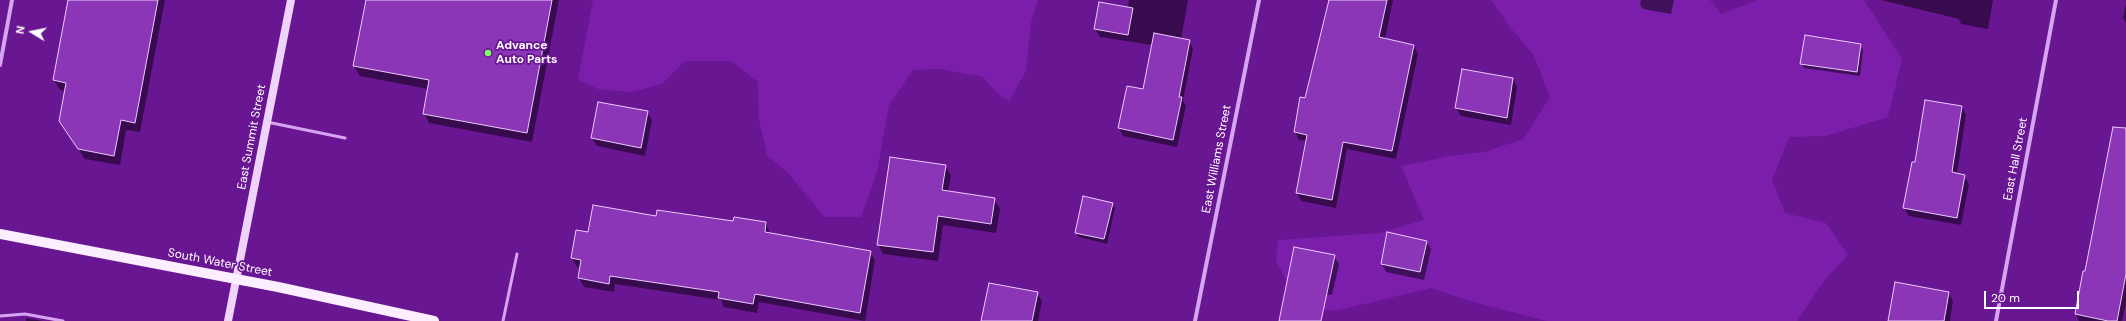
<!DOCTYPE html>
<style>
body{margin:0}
#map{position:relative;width:2126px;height:321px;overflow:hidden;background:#691692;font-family:"DM Sans",sans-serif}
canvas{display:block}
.north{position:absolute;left:12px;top:12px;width:40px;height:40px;-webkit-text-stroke:3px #691692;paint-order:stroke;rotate:280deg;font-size:11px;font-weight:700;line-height:16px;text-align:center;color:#fff}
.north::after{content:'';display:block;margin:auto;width:14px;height:18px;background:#fff;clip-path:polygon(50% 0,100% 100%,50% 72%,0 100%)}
.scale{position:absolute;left:1984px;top:291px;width:95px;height:18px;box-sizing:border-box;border:2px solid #fff;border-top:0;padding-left:5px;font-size:12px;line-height:14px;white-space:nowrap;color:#fff;-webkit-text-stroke:3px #691692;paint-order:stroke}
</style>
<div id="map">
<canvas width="2126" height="321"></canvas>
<div class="north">N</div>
<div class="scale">20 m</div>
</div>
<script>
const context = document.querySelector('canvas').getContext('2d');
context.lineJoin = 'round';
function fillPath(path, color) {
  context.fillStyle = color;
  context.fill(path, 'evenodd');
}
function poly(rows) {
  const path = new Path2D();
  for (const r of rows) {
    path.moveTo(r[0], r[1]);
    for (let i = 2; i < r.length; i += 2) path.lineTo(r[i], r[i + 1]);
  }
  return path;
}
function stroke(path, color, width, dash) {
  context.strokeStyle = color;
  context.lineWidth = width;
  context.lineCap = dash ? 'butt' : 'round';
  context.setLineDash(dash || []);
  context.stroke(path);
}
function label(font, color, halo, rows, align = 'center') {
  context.font = font + ' "DM Sans",sans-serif';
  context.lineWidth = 3.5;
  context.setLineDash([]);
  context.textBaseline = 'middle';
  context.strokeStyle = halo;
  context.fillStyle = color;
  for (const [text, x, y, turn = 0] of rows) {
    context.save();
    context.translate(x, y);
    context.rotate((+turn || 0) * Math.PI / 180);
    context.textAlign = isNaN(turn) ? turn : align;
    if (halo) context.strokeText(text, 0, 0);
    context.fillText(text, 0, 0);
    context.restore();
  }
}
const green = poly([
 [593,0,1038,0,1031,23,1026,71,1009,101,996,92,983,77,940,69,913,70,889,105,877,172,861,217,824,217,791,176,767,155,759,119,758,82,731,61,685,61,662,84,631,92,598,89,578,80],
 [1491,0,1710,0,1721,14,1757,0,1864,0,1902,59,1888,117,1826,136,1789,137,1772,180,1785,213,1826,223,1848,255,1824,281,1797,321,1546,321,1470,301,1431,288,1335,311,1299,306,1276,260,1278,240,1380,233,1424,220,1401,166,1450,156,1484,152,1523,139,1550,97,1534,56,1510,27]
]);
const shadow = poly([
 [69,0,165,0,140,132,126,130,120,165,85,159,66,131,65,91,60,90,54,80],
 [366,0,559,0,532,142,429,123,424,113,428,89,360,76,354,66],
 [1129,0,1188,0,1181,39,1189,41,1193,49,1183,101,1186,106,1177,147,1123,136,1119,128,1143,90,1152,45,1100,37,1095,29,1128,8],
 [1329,0,1393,0,1385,39,1414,46,1418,54,1396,159,1347,149,1336,208,1301,201,1297,193,1307,141,1299,140,1295,132,1306,99],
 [1641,0,1674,0,1671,14,1643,9,1640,5],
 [1881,0,1993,0,1988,29,1961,24,1959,19],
 [2126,3,2126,23,2123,18],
 [1860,45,1863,50,1860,76,1804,68,1801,63],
 [1463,71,1513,79,1517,87,1511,125,1461,116,1456,108],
 [1962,107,1966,115,1957,174,1964,176,1969,184,1961,225,1909,216,1904,208,1916,163],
 [647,112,652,120,645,156,597,146,592,138],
 [2126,144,2126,303,2122,321,2079,321,2076,314,2084,272,2086,272],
 [945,166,951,175,948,192,994,199,1000,209,996,233,943,225,938,261,883,254,878,244],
 [1112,204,1115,208,1107,244,1079,237,1076,233],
 [657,217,766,223,770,234,870,252,875,260,865,321,759,302,757,313,724,307,721,300,615,284,614,292,584,287,579,278,581,268,577,267,572,258,577,231,589,233],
 [1426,241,1431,249,1424,280,1386,272,1382,264],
 [1334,256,1339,264,1332,295,1320,293,1314,321,1280,321],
 [1037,293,1042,301,1038,321,982,321],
 [1949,293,1953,301,1950,321,1889,321],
 [26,318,43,321,26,321]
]);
const building = poly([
 [68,0,158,0,135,123,121,120,114,156,78,149,59,121,66,83,53,80,68,0],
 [366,0,552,0,527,133,423,114,429,80,353,66,366,0],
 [1329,0,1387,0,1379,37,1414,45,1392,151,1343,142,1332,200,1296,193,1307,135,1294,132,1300,97,1305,98,1329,0],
 [1099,2,1133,8,1128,35,1094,29,1099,2],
 [1154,33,1190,40,1179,97,1182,97,1173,140,1118,128,1127,86,1143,89,1154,33],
 [1805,35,1861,44,1857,72,1800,64,1805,35],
 [1462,69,1513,78,1507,118,1455,108,1462,69],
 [1925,100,1962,106,1952,172,1965,175,1957,218,1903,208,1912,162,1915,162,1925,100],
 [598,102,648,111,641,148,591,138,598,102],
 [2113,127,2126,128,2126,274,2117,321,2108,321,2075,314,2083,271,2085,271,2113,127],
 [890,157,946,165,942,190,995,198,991,224,938,216,933,252,877,245,890,157],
 [1083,196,1113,203,1104,239,1075,233,1083,196],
 [593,205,656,216,657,210,733,221,734,217,766,222,765,232,871,251,860,313,755,294,753,304,718,298,719,292,610,276,609,284,578,278,581,260,571,258,576,230,588,232,593,205],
 [1387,232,1427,241,1420,272,1381,264,1387,232],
 [1294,247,1335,255,1321,321,1279,321,1294,247],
 [1895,282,1949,292,1944,321,1888,321,1895,282],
 [989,283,1038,292,1032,321,981,321,989,283]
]);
const lane = poly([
 [267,122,345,138],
 [0,316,25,314,63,321],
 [503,321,517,254]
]);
const street = poly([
 [0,65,12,0],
 [1195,321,1259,0],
 [1996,321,2056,0]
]);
const secondary = poly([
 [228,321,291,0]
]);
const primary = poly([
 [0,234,278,287,434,321]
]);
const markers = [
 [488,53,4,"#81ff64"]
];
const poiNames = [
 ["Advance",496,46],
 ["Auto Parts",496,60]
];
const streetNames = [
 ["East Summit Street",252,137,-79],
 ["East Williams Street",1217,159,-79],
 ["East Hall Street",2016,159,-79],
 ["South Water Street",220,263,11]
];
fillPath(green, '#7b1eac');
fillPath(shadow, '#0007');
fillPath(building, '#8b36b7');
stroke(building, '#ebcbfc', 1);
stroke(lane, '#d6a4f1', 3);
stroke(street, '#d6a4f1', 4);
stroke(secondary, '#eed3fb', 8);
stroke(primary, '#faeeff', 10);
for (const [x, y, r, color] of markers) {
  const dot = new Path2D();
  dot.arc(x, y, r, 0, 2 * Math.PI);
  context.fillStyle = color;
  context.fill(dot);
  stroke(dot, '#691692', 1.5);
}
label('bold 12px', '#fff', '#691692', poiNames, 'left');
label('12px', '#fff', '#691692', streetNames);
</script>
